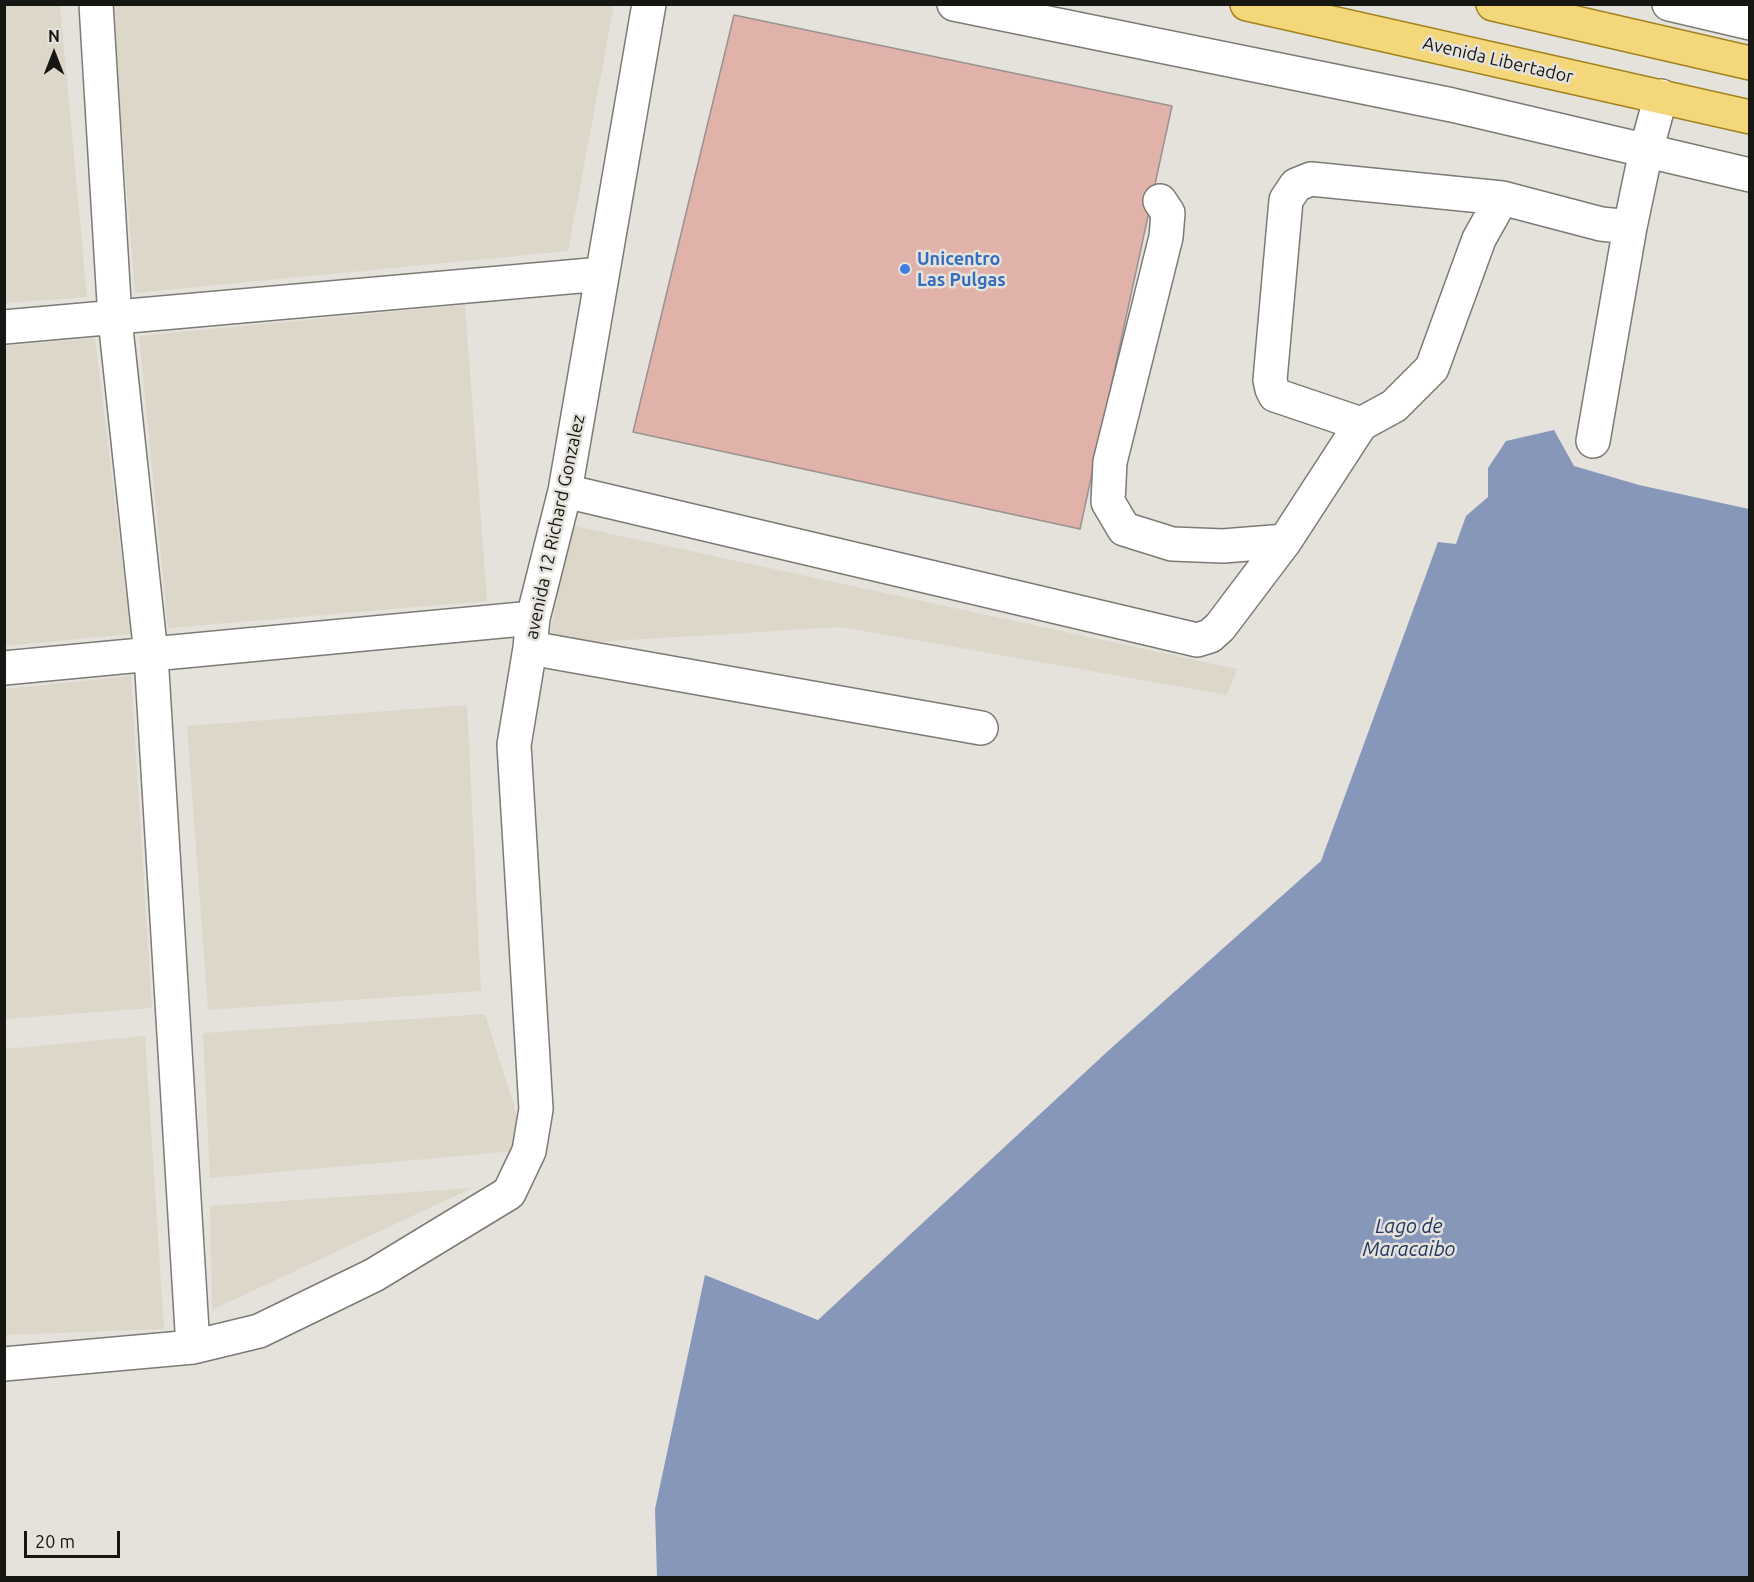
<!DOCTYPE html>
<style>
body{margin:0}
#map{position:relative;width:1754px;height:1582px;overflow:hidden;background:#e4e2db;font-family:Ubuntu,sans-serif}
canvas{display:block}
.frame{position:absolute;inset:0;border:6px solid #161613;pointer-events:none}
.north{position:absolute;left:24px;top:24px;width:60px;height:60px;-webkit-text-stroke:4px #e4e2db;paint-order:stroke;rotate:0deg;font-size:16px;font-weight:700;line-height:24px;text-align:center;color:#161613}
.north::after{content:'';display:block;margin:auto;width:21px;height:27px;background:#161613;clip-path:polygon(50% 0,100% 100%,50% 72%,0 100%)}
.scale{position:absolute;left:24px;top:1531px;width:96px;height:27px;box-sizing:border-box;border:3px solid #161613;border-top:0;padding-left:8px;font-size:18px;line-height:21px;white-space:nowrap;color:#161613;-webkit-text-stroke:4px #e4e2db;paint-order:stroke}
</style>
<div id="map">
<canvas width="1754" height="1582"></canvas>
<div class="frame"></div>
<div class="north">N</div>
<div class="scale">20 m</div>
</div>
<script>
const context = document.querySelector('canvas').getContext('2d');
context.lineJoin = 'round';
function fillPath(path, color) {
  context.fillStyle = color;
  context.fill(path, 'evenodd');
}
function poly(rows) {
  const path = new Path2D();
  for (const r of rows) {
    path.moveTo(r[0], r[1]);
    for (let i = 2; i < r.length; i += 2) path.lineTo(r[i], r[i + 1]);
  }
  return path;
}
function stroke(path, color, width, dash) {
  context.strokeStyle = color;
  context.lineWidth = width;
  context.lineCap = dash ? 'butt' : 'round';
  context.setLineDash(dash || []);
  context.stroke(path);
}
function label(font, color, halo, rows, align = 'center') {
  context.font = font + ' Ubuntu,sans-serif';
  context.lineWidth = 5;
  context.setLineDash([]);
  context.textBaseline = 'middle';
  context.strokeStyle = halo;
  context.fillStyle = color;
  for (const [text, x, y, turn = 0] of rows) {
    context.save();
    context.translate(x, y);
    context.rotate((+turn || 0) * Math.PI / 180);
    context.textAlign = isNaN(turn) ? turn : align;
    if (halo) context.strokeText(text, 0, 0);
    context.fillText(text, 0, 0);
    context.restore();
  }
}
const built = poly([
 [22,5,60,5,87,297,5,303,5,6],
 [112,5,614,5,568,251,135,293],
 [465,305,487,601,168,628,139,336],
 [95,338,131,634,5,646,5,346],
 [570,525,1237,669,1227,695,841,627,548,645],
 [131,676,152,1008,5,1019,5,689],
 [467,705,481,991,208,1010,187,726],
 [485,1014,528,1150,210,1178,203,1033],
 [145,1036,164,1329,5,1335,5,1049],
 [472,1188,212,1310,210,1206]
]);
const water = poly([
 [1554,430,1574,466,1639,485,1749,509,1749,1577,657,1577,655,1509,705,1275,818,1320,1108,1051,1321,861,1438,542,1456,544,1466,516,1488,497,1488,468,1506,441]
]);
const building = poly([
 [734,15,1172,106,1080,529,633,432,734,15]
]);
const minor = poly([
 [96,4,115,319,151,655,193,1347],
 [954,4,1452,105,1750,175],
 [1669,4,1750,23],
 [1160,201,1168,213,1166,237,1110,462,1108,502,1124,529,1172,544,1223,546,1285,541],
 [4,327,602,274],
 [1361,424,1275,395,1272,389,1270,380,1286,200,1296,185,1311,179,1502,198],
 [1593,441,1630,227],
 [565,491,1197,640,1210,636,1220,627,1285,541,1361,424,1394,406,1432,368,1479,239,1502,198,1601,224,1630,227,1646,151,1661,96],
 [530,648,981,728],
 [4,668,533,618],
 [4,1364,193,1347,259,1331,374,1275,509,1193,529,1151,536,1109,514,745,530,648,533,618,565,491,649,4]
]);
const major = poly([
 [1247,4,1750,117],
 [1493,4,1750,63]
]);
const markers = [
 [905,269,6,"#3f7fe0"]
];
const streetNames = [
 ["Avenida Libertador",1498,60,13],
 ["avenida 12 Richard Gonzalez",555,527,-78]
];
const shopNames = [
 ["Unicentro",917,259],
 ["Las Pulgas",917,280]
];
const waterNames = [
 ["Lago de",1409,1226],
 ["Maracaibo",1409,1249]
];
fillPath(built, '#dcd7c9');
fillPath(water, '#8697ba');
fillPath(building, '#e0b2a9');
stroke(building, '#9a9290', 1.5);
stroke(minor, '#7c7a74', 36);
stroke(major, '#a2821d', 36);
stroke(minor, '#fff', 33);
stroke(major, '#f4d77b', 33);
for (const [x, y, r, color] of markers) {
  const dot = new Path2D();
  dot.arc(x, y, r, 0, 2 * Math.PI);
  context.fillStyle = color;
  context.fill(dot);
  stroke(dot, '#e4e2db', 2);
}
label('18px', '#161613', '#e4e2db', streetNames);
label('bold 18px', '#366cbe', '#e4e2db', shopNames, 'left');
label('italic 20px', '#213563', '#e4e2db', waterNames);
</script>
